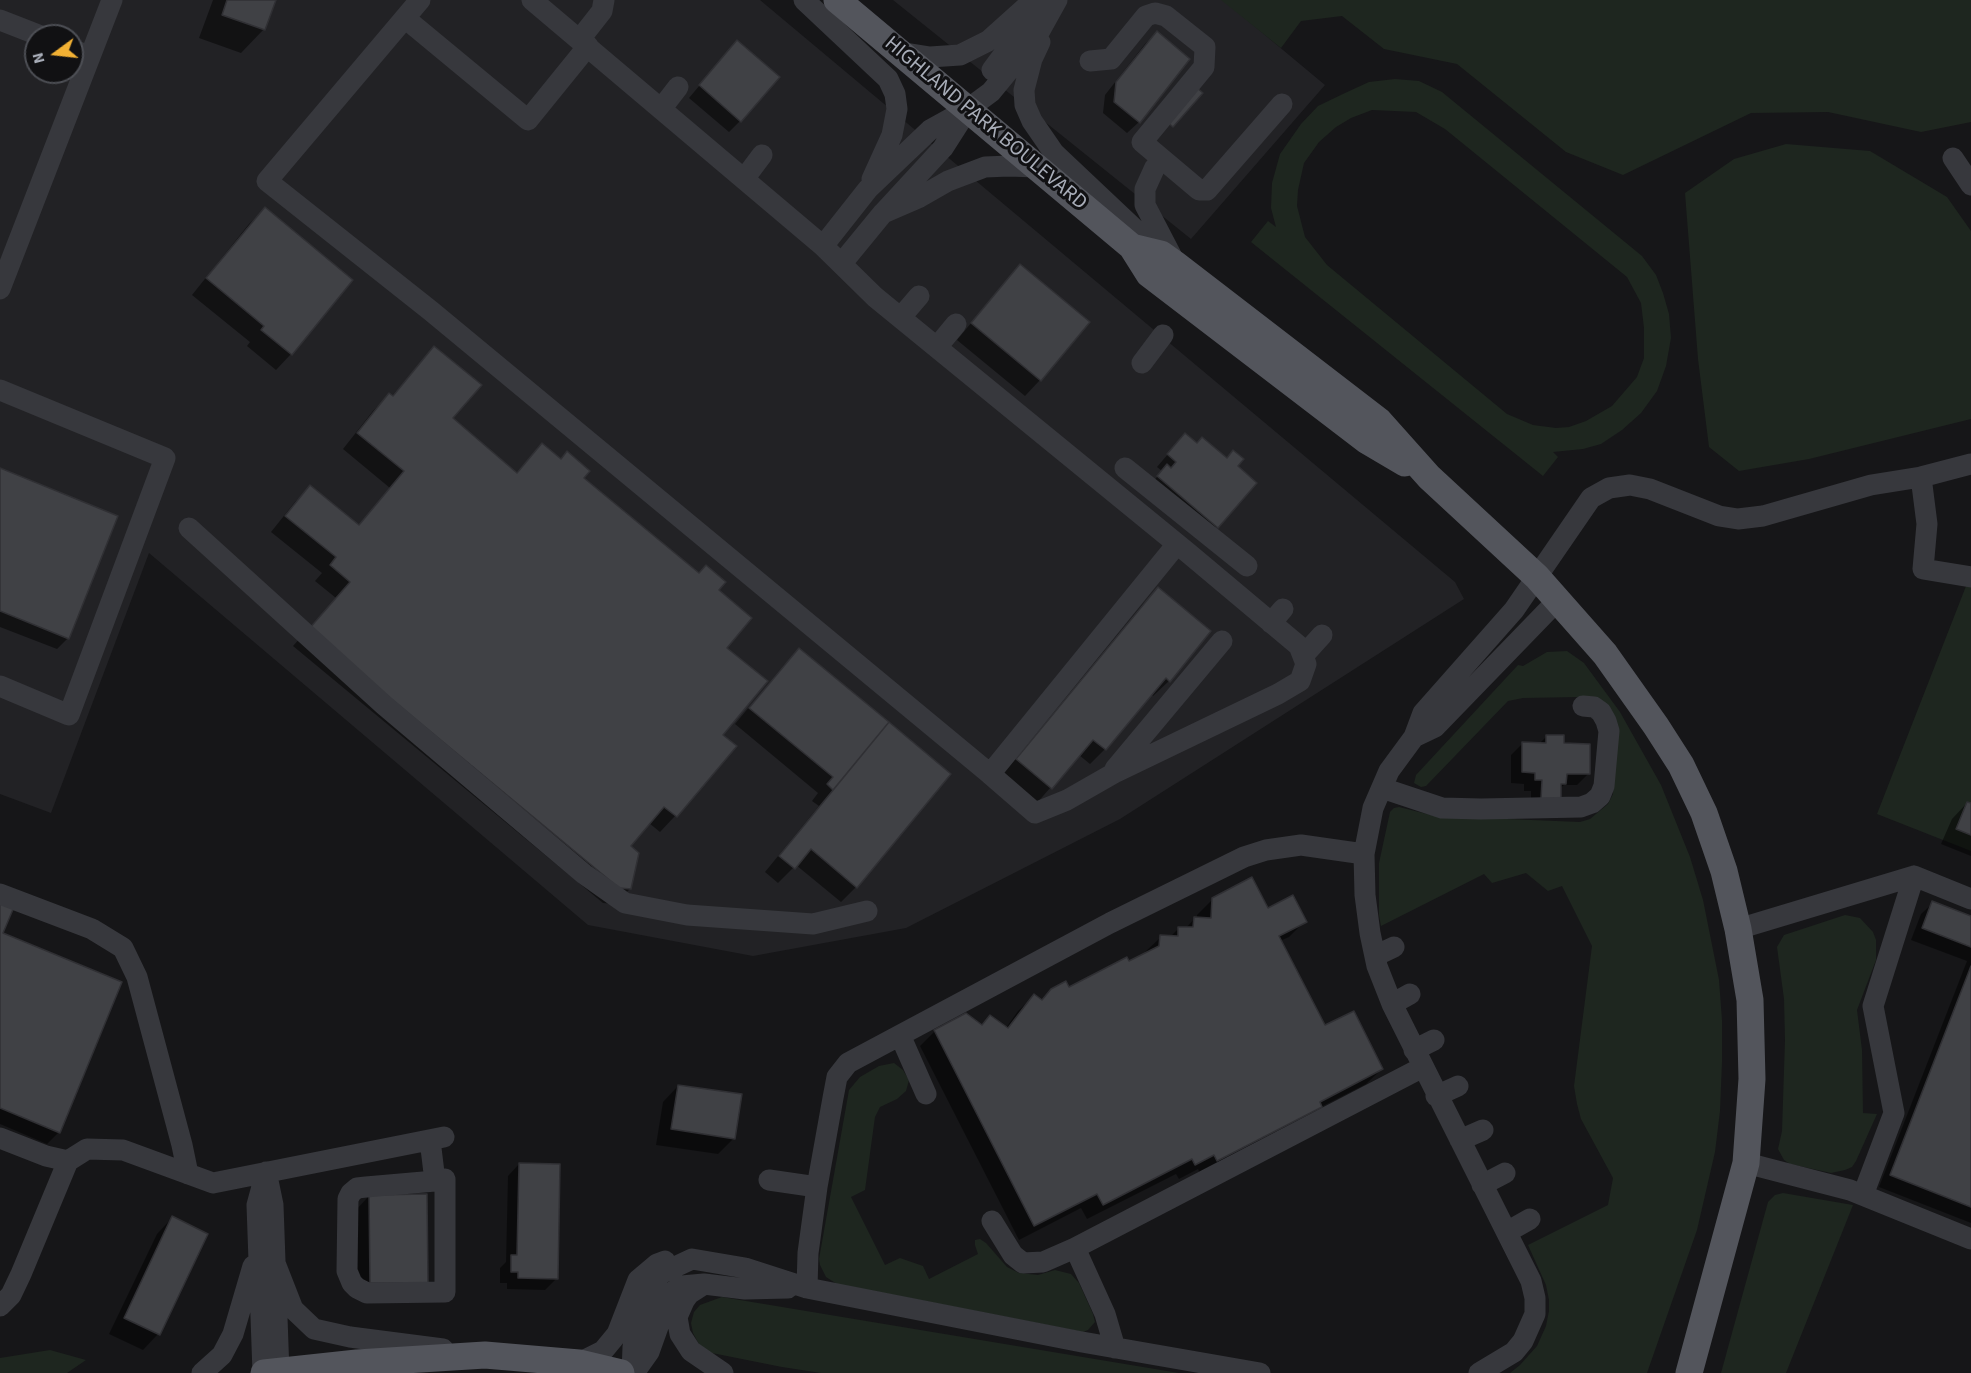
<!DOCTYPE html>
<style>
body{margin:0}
#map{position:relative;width:1971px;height:1373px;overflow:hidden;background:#161618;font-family:"Source Sans 3",sans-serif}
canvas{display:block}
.north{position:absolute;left:24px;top:24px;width:60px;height:60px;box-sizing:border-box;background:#111113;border:2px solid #4d4f55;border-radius:50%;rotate:255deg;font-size:16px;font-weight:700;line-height:24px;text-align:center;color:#a8adb8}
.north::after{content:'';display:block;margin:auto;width:21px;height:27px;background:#f2b134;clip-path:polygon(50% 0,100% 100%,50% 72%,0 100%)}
</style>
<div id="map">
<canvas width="1971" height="1373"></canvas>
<div class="north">N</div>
</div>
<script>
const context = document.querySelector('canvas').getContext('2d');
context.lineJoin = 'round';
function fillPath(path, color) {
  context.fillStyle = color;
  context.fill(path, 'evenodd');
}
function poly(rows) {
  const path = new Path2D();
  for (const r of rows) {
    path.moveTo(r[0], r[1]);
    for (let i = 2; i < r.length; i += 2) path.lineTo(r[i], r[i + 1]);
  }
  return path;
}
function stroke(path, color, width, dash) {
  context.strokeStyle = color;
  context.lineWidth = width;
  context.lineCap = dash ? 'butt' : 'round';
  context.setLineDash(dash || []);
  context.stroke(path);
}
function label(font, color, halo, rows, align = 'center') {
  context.font = font + ' "Source Sans 3",sans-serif';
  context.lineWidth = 6;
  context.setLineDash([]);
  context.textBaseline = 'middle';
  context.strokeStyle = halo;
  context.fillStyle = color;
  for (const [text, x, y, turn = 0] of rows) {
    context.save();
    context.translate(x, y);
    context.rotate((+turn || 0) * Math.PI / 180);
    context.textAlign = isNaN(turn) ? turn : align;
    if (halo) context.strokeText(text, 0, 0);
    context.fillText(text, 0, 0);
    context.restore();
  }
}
const built = poly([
 [0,0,760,0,1455,582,1464,599,1120,819,906,928,753,956,588,925,149,553,51,813,0,794],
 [36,36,72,36,72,72,36,72],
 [893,0,1223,0,1325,85,1191,239]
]);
const green = poly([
 [1221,0,1971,0,1971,122,1921,132,1828,112,1751,113,1623,175,1566,152,1457,64,1384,49,1342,16,1301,21,1281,48],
 [1395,79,1419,81,1442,92,1642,256,1656,275,1663,293,1669,314,1671,338,1666,366,1657,391,1641,413,1622,430,1601,444,1583,449,1553,452,1558,457,1543,476,1251,242,1268,221,1276,227,1271,208,1272,183,1280,154,1301,124,1318,106,1345,93,1369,82],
 [1372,110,1416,112,1445,129,1627,277,1641,303,1644,328,1644,358,1637,377,1612,406,1586,421,1569,427,1556,428,1533,425,1507,414,1327,265,1305,237,1297,206,1298,190,1304,163,1319,142,1336,127,1351,118],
 [1786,144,1870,151,1947,197,1971,231,1971,419,1809,459,1739,471,1709,447,1698,359,1685,193,1734,159],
 [1968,581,1971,582,1971,851,1877,814],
 [1567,651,1584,663,1620,712,1661,785,1690,857,1703,900,1719,980,1722,1020,1722,1062,1720,1111,1715,1152,1697,1230,1647,1373,1510,1373,1520,1365,1537,1346,1546,1326,1549,1311,1549,1300,1546,1285,1528,1245,1608,1205,1613,1178,1581,1119,1577,1104,1574,1086,1592,946,1562,886,1548,891,1526,873,1492,883,1484,874,1381,926,1379,915,1379,863,1390,812,1394,808,1399,807,1435,816,1580,822,1590,819,1608,804,1613,794,1616,737,1579,697,1523,698,1508,701,1426,786,1421,787,1414,783,1416,775,1518,665,1523,666,1547,652],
 [1845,915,1860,918,1873,932,1876,940,1876,960,1857,1010,1862,1050,1863,1113,1877,1114,1856,1161,1852,1167,1845,1170,1831,1173,1790,1164,1784,1160,1778,1149,1782,1131,1785,1040,1784,999,1777,947,1784,935],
 [894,1063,903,1070,909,1080,906,1091,897,1099,880,1107,875,1117,865,1190,851,1197,885,1265,900,1258,923,1266,929,1279,978,1254,975,1245,975,1240,980,1239,986,1243,1007,1267,1019,1273,1038,1275,1055,1270,1071,1274,1079,1283,1093,1314,1095,1322,1088,1330,1083,1332,837,1284,826,1277,820,1265,819,1259,849,1090,860,1077,879,1066],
 [1783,1193,1853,1205,1786,1373,1721,1373,1768,1202,1775,1195],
 [722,1297,1179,1373,821,1373,782,1367,712,1353,700,1346,693,1333,691,1323,694,1312,700,1305],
 [50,1350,86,1360,67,1373,0,1373,0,1358]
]);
const shadow = poly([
 [213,0,274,0,264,29,241,53,199,38],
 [1157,33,1188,59,1139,122,1127,133,1103,113,1105,95,1145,44],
 [726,54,740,121,729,132,689,98],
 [265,209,351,280,291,354,276,370,247,346,250,342,192,295,249,224],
 [1020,266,1088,323,1040,380,1025,396,957,340,1005,282],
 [434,348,451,418,516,473,542,445,717,591,725,648,721,735,735,746,675,816,660,832,649,823,629,846,630,889,614,904,603,903,293,646,336,598,315,581,322,573,271,532,295,502,310,487,358,526,390,488,343,449,373,411,389,395,391,397],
 [1196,445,1236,466,1255,483,1205,539,1147,489,1162,471,1157,467,1174,447],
 [0,470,68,638,57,649,0,627],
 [1158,589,1209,632,1169,681,1153,696,1151,694,1105,749,1090,764,1079,755,1036,804,1002,775,1142,605],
 [799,650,949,774,856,887,841,902,796,865,778,883,765,872,819,806,812,801,818,793,735,724,784,665],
 [1547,736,1562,745,1588,774,1577,785,1564,785,1531,810,1531,791,1524,791,1524,784,1511,783,1511,755,1523,743,1539,744],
 [1967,803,1971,805,1971,856,1941,844,1952,819],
 [1213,899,1267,910,1305,921,1289,937,1280,941,1324,1028,1382,1069,1366,1084,1319,1108,1305,1122,1201,1176,1198,1169,1179,1179,1176,1174,1087,1219,1081,1208,1019,1240,920,1046,935,1031,980,1026,990,1017,1006,1028,1018,1011,1034,996,1041,1001,1145,955,1145,952,1161,937,1170,937,1179,928,1185,929,1195,918,1197,919,1197,915],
 [0,903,1,934,59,1132,47,1144,0,1124],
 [1933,903,1971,918,1971,1223,1879,1187,1967,961,1911,940,1921,914],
 [678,1086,733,1139,718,1154,656,1145,663,1102],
 [519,1164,556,1279,545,1290,507,1289,507,1283,500,1283,500,1268,506,1262,508,1176],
 [369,1196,426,1282,355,1298,354,1212],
 [172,1218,158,1334,143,1350,109,1334,157,1234]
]);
const building = poly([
 [227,0,276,0,265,30,222,15,227,0],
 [1157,31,1190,59,1140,123,1114,102,1116,82,1157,31],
 [737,40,780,77,741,122,699,85,737,40],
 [1188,80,1203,93,1173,127,1158,114,1188,80],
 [265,207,353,280,292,355,261,330,264,326,206,278,265,207],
 [1020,264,1090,322,1041,381,971,323,1020,264],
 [434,346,482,385,453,418,517,473,542,443,561,459,567,451,590,471,584,478,699,573,706,565,726,582,719,590,752,618,727,648,768,681,723,735,737,746,677,817,664,807,631,846,639,853,631,889,619,888,308,630,350,582,330,565,336,557,285,516,310,485,359,525,404,471,357,433,389,393,393,396,434,346],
 [1185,433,1197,443,1202,437,1227,458,1233,450,1244,459,1238,466,1257,483,1218,528,1157,476,1167,464,1171,468,1176,462,1167,454,1185,433],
 [0,468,118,516,69,639,0,611,0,468],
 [1158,587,1211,631,1170,682,1166,678,1106,750,1093,740,1052,789,1016,759,1158,587],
 [799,648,889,722,833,790,827,784,833,777,749,708,799,648],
 [889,722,951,774,857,888,811,849,795,869,779,856,889,722],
 [1546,735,1564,735,1564,743,1590,744,1590,774,1567,774,1566,784,1561,784,1561,800,1541,799,1542,780,1535,780,1535,773,1522,772,1522,742,1546,743,1546,735],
 [1967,802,1971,803,1971,835,1956,829,1967,802],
 [1252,877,1268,908,1293,895,1307,922,1279,936,1325,1025,1354,1011,1383,1069,1320,1102,1322,1107,1217,1161,1214,1155,1195,1165,1192,1159,1103,1205,1097,1194,1034,1226,934,1030,966,1013,982,1025,990,1015,1008,1028,1034,994,1042,1000,1051,989,1066,981,1069,987,1127,957,1129,961,1159,946,1160,935,1178,936,1178,927,1193,927,1194,917,1211,918,1212,898,1252,877],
 [0,901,14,907,3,933,122,982,60,1133,0,1108,0,901],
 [1932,901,1971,916,1971,947,1922,928,1932,901],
 [1971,966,1971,1207,1890,1175,1971,966],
 [678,1085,742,1094,735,1139,671,1129,678,1085],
 [519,1163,560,1164,558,1279,518,1278,518,1272,511,1272,511,1255,517,1255,519,1163],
 [427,1194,428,1283,370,1283,369,1195,427,1194],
 [172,1216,208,1234,160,1335,124,1318,172,1216]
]);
const minor = poly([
 [420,0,267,181,431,311,990,774,1035,813,1067,800,1116,772,1278,694,1300,681,1306,664,1299,646,1187,552,875,297,823,246,532,0],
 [804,0,888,79,895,94,897,109,892,135,872,179],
 [406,19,528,120,588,46],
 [0,20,41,36],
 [580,39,602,11,604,0],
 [1040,42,1032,59,1024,90,1025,105,1032,121,1054,153,1161,254],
 [72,49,90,57],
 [899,52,930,57,960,55,988,41,1026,7],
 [1090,61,1111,59,1146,16,1155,13,1166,16,1205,47,1204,67,1142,142,1199,190,1207,190,1282,104],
 [992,70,1044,0],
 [661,109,678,87],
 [1953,158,1971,185],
 [1155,167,1145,189,1145,205,1171,255],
 [744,179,762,155],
 [883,213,943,148,966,112],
 [823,246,868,189,930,130,968,109,991,92,1037,36,1057,0],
 [842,263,883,213,920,197,948,181,985,167,1009,166,1037,167],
 [0,289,112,0],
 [901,317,919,296],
 [937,347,956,324],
 [1142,363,1163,335],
 [0,390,165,458,69,715,0,686],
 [1125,468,1247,566],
 [1921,477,1927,524,1923,569,1971,577],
 [189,528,384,705,584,874,625,903,687,915,813,924,867,911],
 [1271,623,1283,609],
 [1303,656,1322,635],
 [1414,737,1435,727,1557,601],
 [1115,769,1222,641],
 [990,774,1177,544],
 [1382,788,1442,808,1481,809,1581,807,1592,803,1600,796,1604,786,1609,731,1606,721,1601,712,1594,707,1583,706],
 [0,894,92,929,123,948,137,977,182,1145,188,1174],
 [1738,929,1914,876,1971,899],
 [1375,956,1394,947],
 [1392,1004,1410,994],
 [900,1035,926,1094],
 [1414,1050,1434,1040],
 [1436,1096,1458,1086],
 [0,1138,46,1156,68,1161,87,1149,123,1150,213,1183,444,1137],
 [430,1140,435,1181,445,1179,445,1292,367,1293,357,1288,352,1283,347,1271,348,1199,351,1193,357,1188,366,1187,435,1181],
 [1460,1140,1483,1130],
 [1746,1163,1850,1190,1971,1239],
 [267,1176,273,1205,279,1373],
 [769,1180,817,1187],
 [1482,1185,1505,1173],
 [1863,1195,1894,1113,1873,1006,1914,876],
 [992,1221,1013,1255,1023,1263,1043,1262,1075,1248],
 [1507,1232,1530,1219],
 [275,1263,293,1309,314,1329,350,1337,443,1349],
 [703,1285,689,1294,684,1301,677,1317,680,1334,691,1351,723,1373],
 [807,1288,808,1253,817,1187,833,1098,837,1077,848,1063,1110,923,1244,857,1266,850,1301,845,1364,854],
 [0,1306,11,1295,21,1274,68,1161],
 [1115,1348,1105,1314,1075,1248,1423,1067],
 [579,1363,603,1351,617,1334,638,1280,657,1264,665,1261],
 [202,1373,222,1355,233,1334,253,1266],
 [263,1373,257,1205,266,1172],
 [632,1373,633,1347,640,1319,651,1289,660,1274,692,1259,745,1268,807,1288,1082,1342,1260,1373],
 [634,1373,649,1352,659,1324,663,1306,672,1292,682,1286,704,1284,745,1289,788,1288],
 [1479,1373,1514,1352,1523,1341,1535,1314,1535,1298,1531,1281,1392,1004,1377,966,1370,933,1365,895,1364,854,1373,808,1389,771,1414,737,1423,713,1514,610,1591,498,1609,488,1630,485,1650,489,1719,516,1738,519,1763,516,1871,485,1921,477,1971,464]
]);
const major = poly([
 [837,0,1132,247,1149,274,1366,440,1405,463],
 [1132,247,1161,254,1175,264,1379,421,1429,477,1537,577,1605,654,1656,726,1681,765,1704,813,1724,871,1738,929,1750,1000,1752,1079,1746,1163,1689,1373],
 [264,1373,357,1363,485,1355,579,1363,621,1373]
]);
const streetNames = [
 ["HIGHLAND PARK BOULEVARD",985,124,40]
];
fillPath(built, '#222225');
fillPath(green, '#1e261f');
fillPath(shadow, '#0007');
fillPath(building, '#404145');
stroke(building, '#303034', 1.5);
stroke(minor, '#37383d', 21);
stroke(major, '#53555c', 27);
label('21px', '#a8adb8', '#111113', streetNames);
</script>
